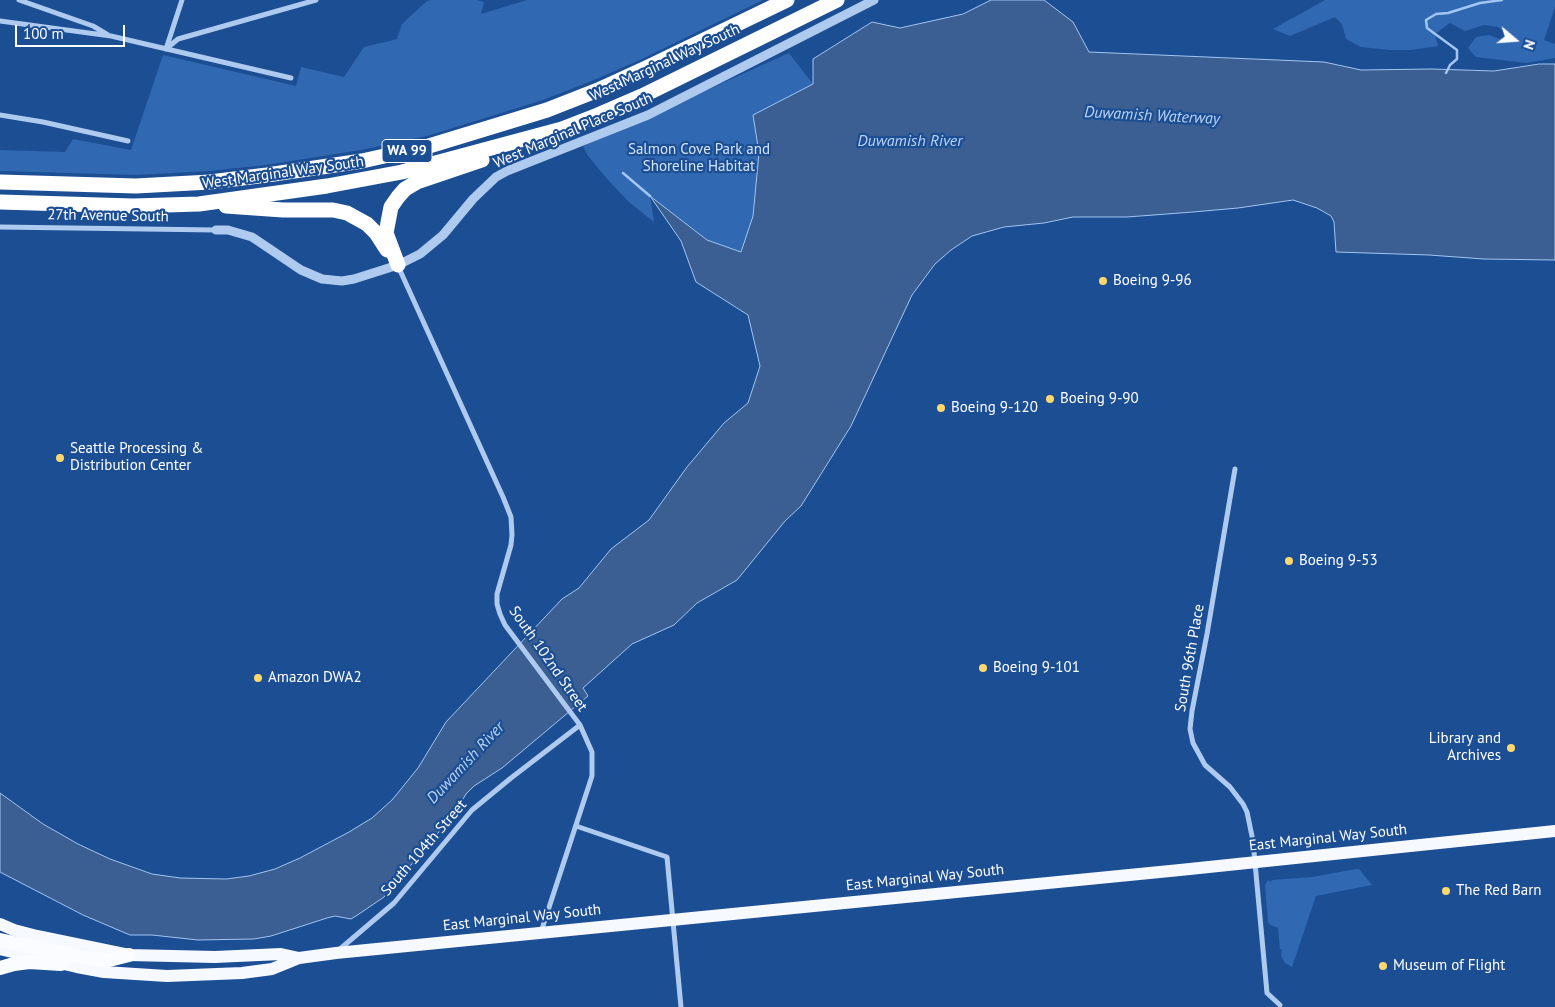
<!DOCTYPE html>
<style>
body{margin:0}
#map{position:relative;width:1555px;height:1007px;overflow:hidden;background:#1c4e94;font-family:"PT Sans",sans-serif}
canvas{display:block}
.north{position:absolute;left:1490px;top:15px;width:50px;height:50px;-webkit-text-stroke:4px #1c4e94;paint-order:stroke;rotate:108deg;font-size:14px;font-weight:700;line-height:20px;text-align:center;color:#fff}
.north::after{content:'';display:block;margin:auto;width:18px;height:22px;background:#fff;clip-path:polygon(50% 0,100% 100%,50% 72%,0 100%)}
.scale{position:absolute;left:15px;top:25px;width:110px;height:22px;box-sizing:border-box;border:2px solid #fff;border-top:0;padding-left:6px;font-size:15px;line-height:18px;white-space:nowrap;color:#fff;-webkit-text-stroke:4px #1c4e94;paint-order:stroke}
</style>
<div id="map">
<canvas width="1555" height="1007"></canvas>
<div class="north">N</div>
<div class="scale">100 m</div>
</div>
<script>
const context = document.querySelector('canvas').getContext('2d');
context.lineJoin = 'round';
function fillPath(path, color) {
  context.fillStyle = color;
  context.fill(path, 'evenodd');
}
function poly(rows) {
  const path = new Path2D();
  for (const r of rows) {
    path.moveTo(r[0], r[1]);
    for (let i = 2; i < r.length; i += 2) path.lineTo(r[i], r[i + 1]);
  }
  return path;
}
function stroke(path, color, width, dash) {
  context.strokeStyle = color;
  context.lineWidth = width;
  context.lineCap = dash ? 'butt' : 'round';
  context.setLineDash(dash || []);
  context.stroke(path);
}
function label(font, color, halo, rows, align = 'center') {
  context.font = font + ' "PT Sans",sans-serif';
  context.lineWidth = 4.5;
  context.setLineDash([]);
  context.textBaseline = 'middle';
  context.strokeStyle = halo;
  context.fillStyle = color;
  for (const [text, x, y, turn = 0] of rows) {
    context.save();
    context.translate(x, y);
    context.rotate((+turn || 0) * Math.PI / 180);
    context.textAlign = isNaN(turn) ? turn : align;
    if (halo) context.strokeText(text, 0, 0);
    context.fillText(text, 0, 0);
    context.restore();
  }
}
const green = poly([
 [431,0,477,0,484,2,481,14,527,0,763,0,642,59,594,80,543,100,427,136,361,150,266,165,209,171,136,175,0,171,0,150,65,152,73,139,131,150,163,55,296,86,301,67,344,77,364,47,397,39,402,24,427,1],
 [1325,0,1555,0,1555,7,1544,40,1555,44,1555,58,1526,63,1476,57,1468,48,1476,37,1489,35,1499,39,1508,35,1498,27,1484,25,1465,31,1450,23,1435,34,1438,46,1411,50,1390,50,1361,47,1346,39,1342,24,1335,17,1290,36,1273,29],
 [789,53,813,84,753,115,759,153,753,216,741,253,707,240,650,196,654,222,630,203,608,180,588,156,583,146],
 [1356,869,1359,869,1372,885,1316,896,1292,967,1285,963,1281,956,1282,950,1280,949,1278,928,1270,925,1268,922,1265,885,1268,880,1271,882,1272,880,1312,877]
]);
const water = poly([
 [991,0,1044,0,1073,22,1089,52,1324,62,1361,70,1432,69,1494,71,1539,64,1555,64,1555,260,1484,259,1429,255,1336,252,1334,222,1331,216,1317,208,1293,200,1238,208,1193,212,1127,217,1073,217,1044,223,1004,227,972,236,951,250,935,264,912,295,851,426,801,506,785,521,737,580,697,603,674,625,632,644,583,688,588,696,502,768,474,786,466,794,454,814,384,897,359,914,351,919,335,916,327,918,271,936,254,939,198,940,152,935,130,935,83,915,0,872,0,793,43,824,78,844,110,859,152,874,180,878,226,879,249,876,275,869,300,858,349,832,372,818,392,800,418,768,446,722,562,599,579,588,611,549,649,520,687,467,724,423,748,403,760,366,748,315,696,282,681,241,650,196,707,240,741,252,753,216,759,153,753,115,813,84,813,59,872,22,900,28,963,14,991,0]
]);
const stream = poly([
 [1446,73,1450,65,1457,59,1457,50,1427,28,1426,20,1436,14,1448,13,1480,3,1502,0],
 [623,173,650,196]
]);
const minor = poly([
 [19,0,93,26,108,35],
 [0,21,111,36,291,78],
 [166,49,178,39,316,0],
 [166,49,182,0],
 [0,115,43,122,128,141],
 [0,227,216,230],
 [398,266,503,497,511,517,512,535,511,545,497,594,497,604,500,614,505,625,580,725,592,752,592,776,541,932],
 [1235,469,1207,634,1192,711,1190,729,1193,743,1205,765,1230,787,1243,804,1247,812,1253,841,1267,993,1280,1005],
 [576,826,667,857,681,1007],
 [340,949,394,903,472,810,511,778,580,725]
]);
const tertiary = poly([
 [216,230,228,230,252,237,301,270,322,279,342,281,354,279,398,265,420,254,443,235,473,199,496,177,507,171,648,115,874,0]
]);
const primary = poly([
 [0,924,14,930,37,936,129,955,215,957,281,954,299,958],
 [0,949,77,967,104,972,167,976,242,973,272,969,299,958,336,953,1180,870,1555,831]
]);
const trunk = poly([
 [0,940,92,959,109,960,129,955],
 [0,968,14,964,29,962,61,964]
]);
const motorway = poly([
 [0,182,136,186,210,182,267,175,362,161,429,146,547,110,598,90,646,68,787,0],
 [0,202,133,206,199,204,327,186,402,172,562,129,598,115,642,96,837,0],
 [226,206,283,210,333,210,347,213,367,224,376,233,387,250],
 [398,265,386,233,391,207,398,197,405,189,417,182,482,160]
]);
const markers = [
 [1103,281,5,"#fed76d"],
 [1050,399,5,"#fed76d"],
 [941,408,5,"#fed76d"],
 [60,458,5,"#fed76d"],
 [1289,561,5,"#fed76d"],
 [983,668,5,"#fed76d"],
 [258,678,5,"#fed76d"],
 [1511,748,5,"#fed76d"],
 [1446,891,5,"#fed76d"],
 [1383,966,5,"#fed76d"]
];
const shields = [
 [407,151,50]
];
const shieldNames = [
 ["WA 99",407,151]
];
const streetNames = [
 ["West Marginal Way South",665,63,-25],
 ["West Marginal Place South",573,131,-23],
 ["West Marginal Way South",283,173,-8],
 ["27th Avenue South",108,216,1],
 ["South 96th Place",1190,658,-80],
 ["South 102nd Street",548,659,55],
 ["East Marginal Way South",1328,838,-6],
 ["South 104th Street",424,848,-49],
 ["East Marginal Way South",925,878,-6],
 ["East Marginal Way South",522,918,-6]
];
const parkNames = [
 ["Salmon Cove Park and",699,150],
 ["Shoreline Habitat",699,167]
];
const poiNames = [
 ["Boeing 9-96",1113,281],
 ["Boeing 9-90",1060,399],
 ["Boeing 9-120",951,408],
 ["Seattle Processing &",70,449],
 ["Distribution Center",70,466],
 ["Boeing 9-53",1299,561],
 ["Boeing 9-101",993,668],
 ["Amazon DWA2",268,678],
 ["Library and",1501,739,"right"],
 ["Archives",1501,756,"right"],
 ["The Red Barn",1456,891],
 ["Museum of Flight",1393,966]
];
const waterNames = [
 ["Duwamish Waterway",1152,116,3],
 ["Duwamish River",910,141],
 ["Duwamish River",466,763,-47]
];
fillPath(green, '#3068b2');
fillPath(water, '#3b5f92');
stroke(water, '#a2c5f1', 1);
stroke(stream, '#a2c5f1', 2.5);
stroke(minor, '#aecaef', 5);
stroke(tertiary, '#aecaef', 9);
stroke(primary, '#f6f9ff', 12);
stroke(trunk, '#fafcff', 14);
stroke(motorway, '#fff', 15);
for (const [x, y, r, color] of markers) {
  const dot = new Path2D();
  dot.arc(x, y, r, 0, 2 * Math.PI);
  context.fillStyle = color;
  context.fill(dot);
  stroke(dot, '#1c4e94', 2);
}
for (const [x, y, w] of shields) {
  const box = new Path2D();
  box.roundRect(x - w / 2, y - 11.5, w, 23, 4);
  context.fillStyle = '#1c4e94';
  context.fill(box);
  stroke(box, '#fff', 1);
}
label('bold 14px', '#fff', null, shieldNames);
label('15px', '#fff', '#1c4e94', streetNames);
label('15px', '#d5e5fa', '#1c4e94', parkNames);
label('15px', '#fff', '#1c4e94', poiNames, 'left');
label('italic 16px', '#bbd4f6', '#1c4e94', waterNames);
</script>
